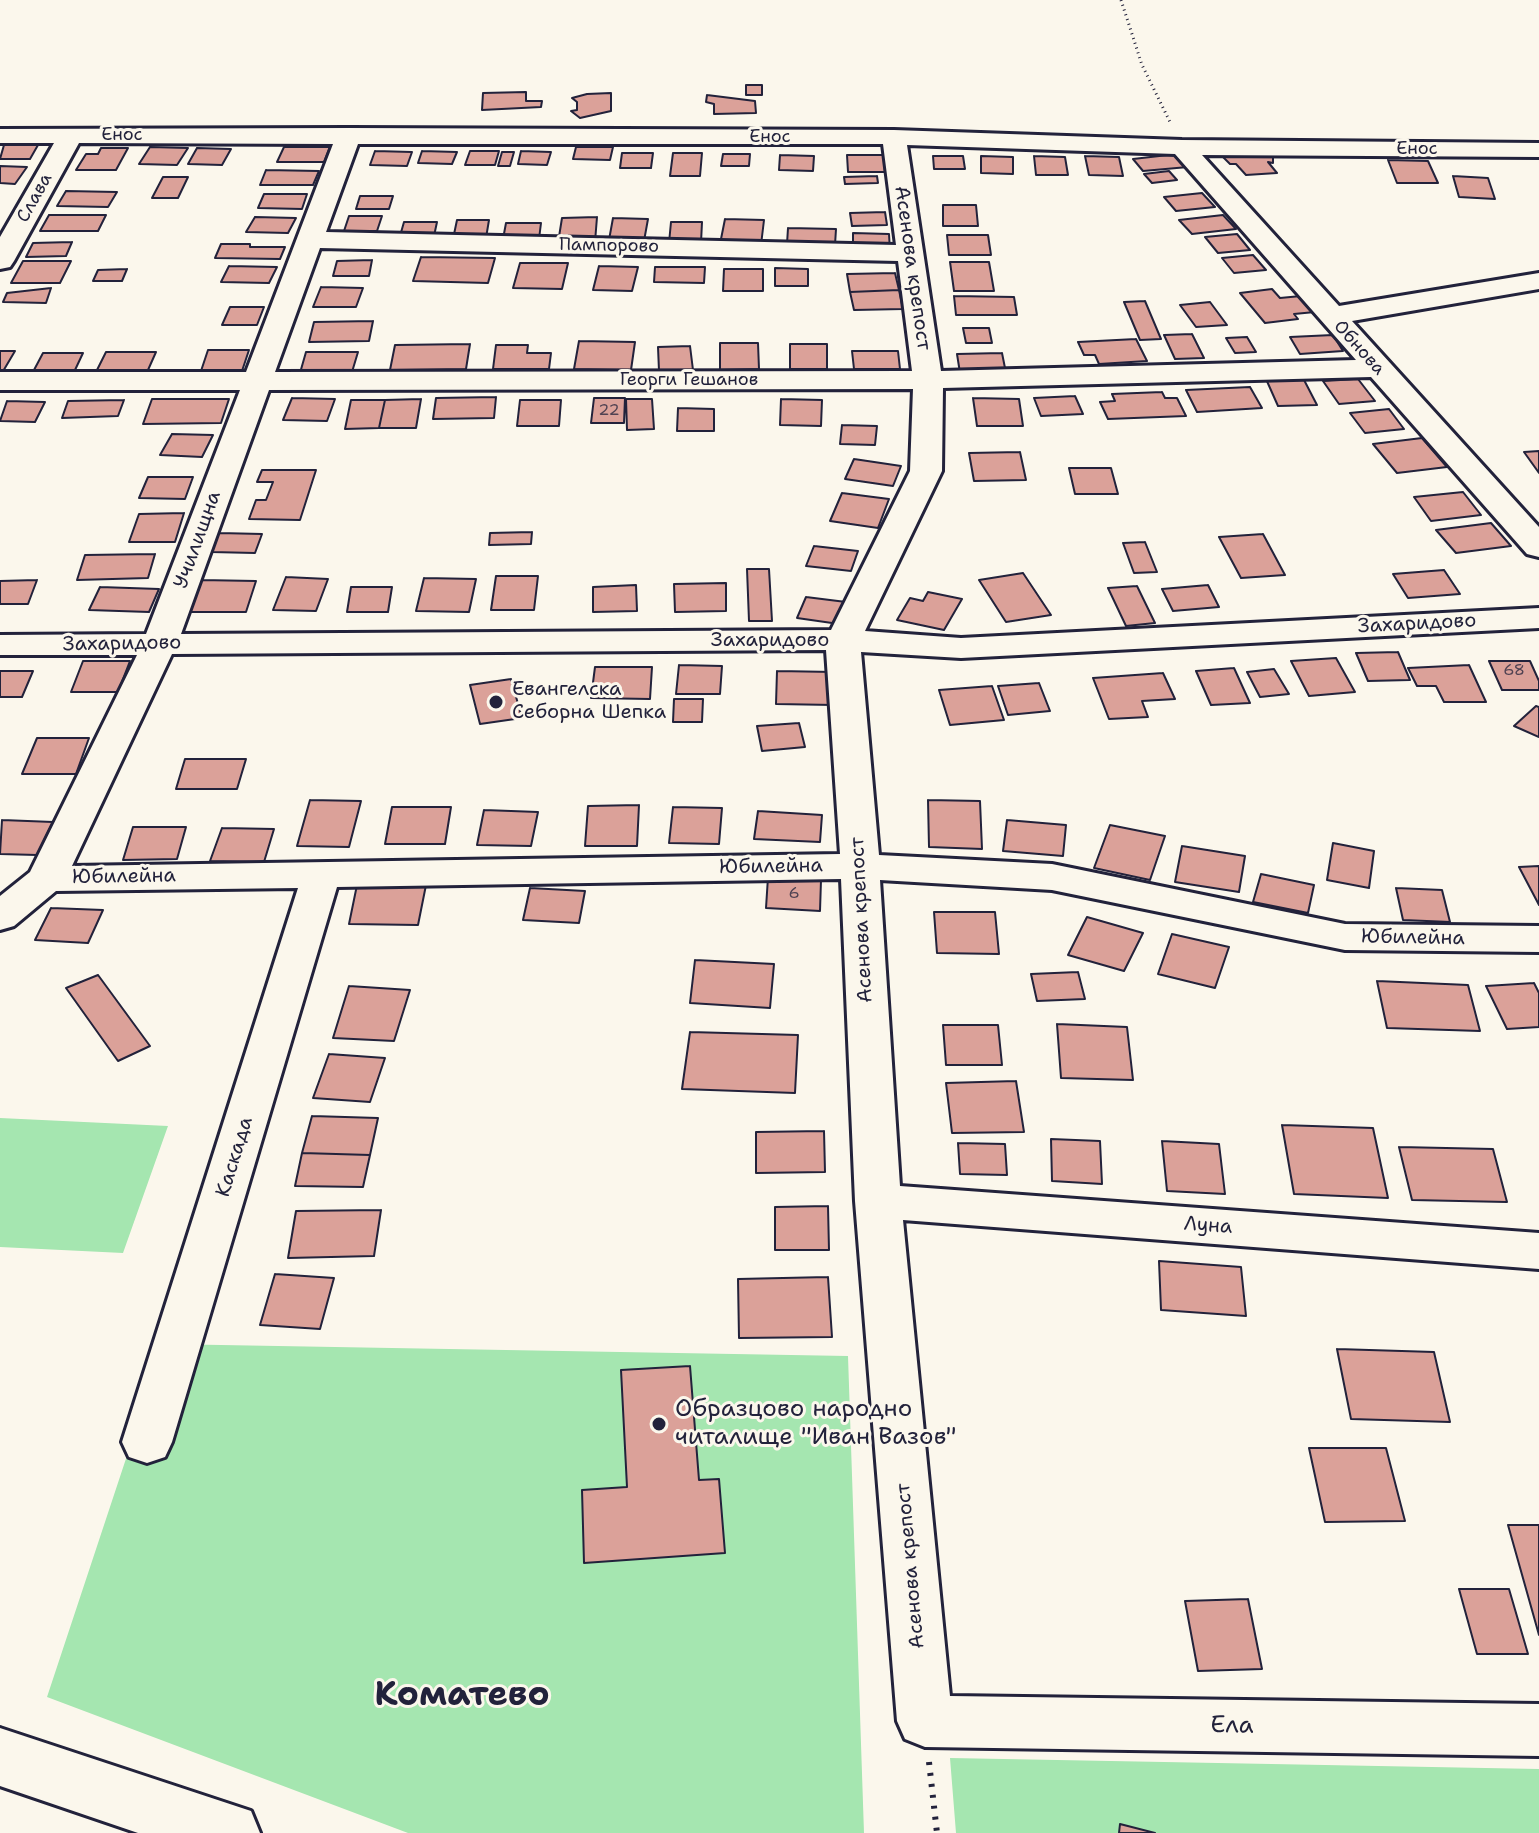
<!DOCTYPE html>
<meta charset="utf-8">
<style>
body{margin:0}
canvas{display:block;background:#fbf7ec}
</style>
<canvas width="1539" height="1833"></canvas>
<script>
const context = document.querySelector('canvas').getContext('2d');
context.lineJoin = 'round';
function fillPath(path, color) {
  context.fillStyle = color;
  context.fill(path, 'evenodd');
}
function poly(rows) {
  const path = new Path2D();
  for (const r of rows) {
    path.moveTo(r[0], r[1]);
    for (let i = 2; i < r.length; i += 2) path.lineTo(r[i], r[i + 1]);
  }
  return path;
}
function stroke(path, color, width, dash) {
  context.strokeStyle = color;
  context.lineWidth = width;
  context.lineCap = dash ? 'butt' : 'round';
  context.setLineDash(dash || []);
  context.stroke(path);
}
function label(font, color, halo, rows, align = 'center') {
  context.font = font + ' "Shantell Sans",sans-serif';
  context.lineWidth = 6;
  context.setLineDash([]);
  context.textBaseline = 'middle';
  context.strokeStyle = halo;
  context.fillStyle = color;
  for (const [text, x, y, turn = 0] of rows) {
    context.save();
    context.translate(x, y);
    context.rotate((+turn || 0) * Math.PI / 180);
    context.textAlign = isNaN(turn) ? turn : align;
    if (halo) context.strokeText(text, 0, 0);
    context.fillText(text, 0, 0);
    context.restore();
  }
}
const green = poly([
 [0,1118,168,1126,123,1253,0,1247],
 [164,1344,848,1356,864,1833,408,1833,47,1697],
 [950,1758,1539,1769,1539,1833,956,1833]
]);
const building = poly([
 [746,85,762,85,762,95,746,95,746,85],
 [526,92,526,101,542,101,541,107,482,110,483,93,526,92],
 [611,93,611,111,580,118,571,111,577,110,577,102,572,98,587,94,611,93],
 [707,95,755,101,756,113,714,114,714,104,706,102,707,95],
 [4,145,38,145,30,159,0,159,4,145],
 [150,147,188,148,177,165,139,164,150,147],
 [284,147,330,147,324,162,277,162,284,147],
 [576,147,613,147,610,160,573,159,576,147],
 [101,148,128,148,116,170,76,170,86,154,98,154,101,148],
 [197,148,231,149,222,165,188,164,197,148],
 [375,151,412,152,407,166,370,165,375,151],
 [422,151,457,152,452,164,418,163,422,151],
 [470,151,499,151,495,165,465,165,470,151],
 [521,151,551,152,547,165,518,164,521,151],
 [502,152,514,152,510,166,498,166,502,152],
 [622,153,653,153,651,168,620,168,622,153],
 [673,153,702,153,700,176,670,176,673,153],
 [723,154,750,154,749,166,721,166,723,154],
 [1177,154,1188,167,1143,171,1133,159,1177,154],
 [780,155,814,156,813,171,779,170,780,155],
 [847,155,884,155,885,172,848,172,847,155],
 [1262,155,1273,156,1273,163,1268,162,1277,173,1246,175,1236,164,1230,164,1222,156,1262,155],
 [933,156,963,156,965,169,934,169,933,156],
 [981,156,1013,157,1013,174,981,173,981,156],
 [1034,156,1065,157,1068,175,1036,175,1034,156],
 [1085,156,1119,157,1123,176,1089,175,1085,156],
 [1388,160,1428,161,1438,183,1397,183,1388,160],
 [0,166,27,167,15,184,0,183,0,166],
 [266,170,319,171,313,185,260,185,266,170],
 [1169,171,1177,180,1152,183,1144,174,1169,171],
 [877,176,878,183,845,184,844,177,877,176],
 [1453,176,1488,178,1495,199,1459,197,1453,176],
 [163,177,188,177,178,198,152,198,163,177],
 [66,191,117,192,108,207,57,206,66,191],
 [1202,193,1215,207,1176,211,1164,197,1202,193],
 [264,194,307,194,302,209,258,208,264,194],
 [360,196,393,196,389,209,356,209,360,196],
 [943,205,976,205,978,226,943,226,943,205],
 [885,212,887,225,852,226,850,213,885,212],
 [49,215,106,215,98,231,40,231,49,215],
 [1223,215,1236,229,1192,234,1179,220,1223,215],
 [349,216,382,216,377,231,344,231,349,216],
 [255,217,296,218,288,233,246,232,255,217],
 [597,217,595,242,558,243,562,218,597,217],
 [613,218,648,219,644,241,609,240,613,218],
 [725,219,764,220,761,245,720,244,725,219],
 [457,220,489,220,486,238,453,239,457,220],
 [404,222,437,222,434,236,400,236,404,222],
 [671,222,702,222,701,243,669,243,671,222],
 [506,223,541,223,539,239,503,239,506,223],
 [788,228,836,229,835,245,787,244,788,228],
 [853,233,889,234,890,251,853,251,853,233],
 [1237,234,1250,250,1218,253,1205,237,1237,234],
 [947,235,988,235,991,255,949,255,947,235],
 [72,242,66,256,26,257,33,243,72,242],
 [221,244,250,244,250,247,285,247,280,259,215,258,221,244],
 [1253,255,1266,270,1234,273,1222,258,1253,255],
 [421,257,495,258,488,283,413,281,421,257],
 [372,260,369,276,333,276,337,261,372,260],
 [23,261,71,261,60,283,11,283,23,261],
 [950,262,989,262,994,291,954,291,950,262],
 [520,263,568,263,562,289,513,288,520,263],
 [229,266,277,267,269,283,221,282,229,266],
 [599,266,638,267,632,291,593,290,599,266],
 [655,267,705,267,704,283,654,282,655,267],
 [775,268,808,269,808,286,775,286,775,268],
 [127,269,122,281,93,281,98,270,127,269],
 [724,269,763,269,763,291,723,291,724,269],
 [895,273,899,290,850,292,847,274,895,273],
 [321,287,363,288,356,307,313,307,321,287],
 [51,288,46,303,3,302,7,293,51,288],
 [1272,289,1280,298,1301,296,1315,312,1294,314,1298,319,1265,323,1240,293,1272,289],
 [899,290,903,309,854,310,850,292,899,290],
 [954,296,1014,297,1017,315,956,315,954,296],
 [1145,301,1161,339,1140,340,1124,302,1145,301],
 [1210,302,1227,325,1196,327,1180,305,1210,302],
 [230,307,264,307,257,325,222,325,230,307],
 [373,321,369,341,309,342,314,322,373,321],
 [963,328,989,328,992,343,966,343,963,328],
 [1192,334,1204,358,1175,359,1164,335,1192,334],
 [1333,335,1343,351,1300,354,1290,337,1333,335],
 [1247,337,1256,352,1235,353,1226,338,1247,337],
 [1136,339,1147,361,1099,364,1095,355,1084,355,1078,342,1136,339],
 [579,341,635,342,631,370,574,369,579,341],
 [720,343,758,343,759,369,720,370,720,343],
 [470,344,466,369,390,370,395,345,470,344],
 [790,344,827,344,827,369,790,369,790,344],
 [496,345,528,345,527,353,551,353,549,369,493,369,496,345],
 [690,346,693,370,659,371,658,347,690,346],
 [208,350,249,350,242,371,201,371,208,350],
 [0,351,15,351,2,373,0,373,0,351],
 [852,351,898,351,900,369,854,369,852,351],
 [106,352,156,352,148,370,97,370,106,352],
 [306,352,358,352,352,372,300,373,306,352],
 [43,353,83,353,75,370,34,370,43,353],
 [1002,353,1006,373,960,373,957,354,1002,353],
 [1303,378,1317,405,1278,406,1266,379,1303,378],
 [1358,379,1375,401,1339,404,1323,381,1358,379],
 [1250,387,1262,408,1197,412,1186,390,1250,387],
 [1162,392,1165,398,1177,398,1186,416,1108,419,1100,402,1115,401,1112,394,1162,392],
 [1075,396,1083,414,1041,416,1034,398,1075,396],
 [496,397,494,418,433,419,436,398,496,397],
 [292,398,335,399,327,421,283,420,292,398],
 [594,398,625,398,624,423,591,423,594,398],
 [973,398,1019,399,1023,426,977,426,973,398],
 [152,399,229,399,221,423,143,424,152,399],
 [421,399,416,428,379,428,385,400,421,399],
 [626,399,652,399,654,429,627,430,626,399],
 [781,399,822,400,821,426,780,425,781,399],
 [124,400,118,416,62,418,68,401,124,400],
 [351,400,385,400,379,428,345,429,351,400],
 [520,400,561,400,559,426,517,426,520,400],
 [7,401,45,402,35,422,0,421,7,401],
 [678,408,714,409,714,431,677,431,678,408],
 [1389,409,1404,429,1365,433,1350,413,1389,409],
 [842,425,877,426,875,445,840,444,842,425],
 [172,434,213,435,202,457,160,455,172,434],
 [1422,438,1447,467,1397,473,1373,444,1422,438],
 [1539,451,1539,473,1524,452,1539,451],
 [1020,452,1026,480,974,481,969,453,1020,452],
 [854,459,901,466,893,486,845,479,854,459],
 [1069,468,1111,468,1118,494,1075,494,1069,468],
 [262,470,316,470,300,520,249,519,256,500,266,500,273,482,257,482,262,470],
 [148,477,193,477,185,499,139,498,148,477],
 [1463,492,1481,515,1431,521,1414,497,1463,492],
 [842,493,889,499,878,528,830,521,842,493],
 [184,513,175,542,129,542,139,514,184,513],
 [1491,523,1511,546,1456,553,1436,530,1491,523],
 [532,532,531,544,489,545,490,533,532,532],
 [219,533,262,534,255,553,211,552,219,533],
 [1263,534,1285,575,1241,578,1219,537,1263,534],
 [1145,542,1157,572,1134,573,1123,543,1145,542],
 [814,546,858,551,851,571,806,566,814,546],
 [155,554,148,578,77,580,85,555,155,554],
 [747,569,769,569,772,621,749,621,747,569],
 [1444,570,1460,594,1408,598,1393,574,1444,570],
 [1023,573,1051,615,1006,622,979,580,1023,573],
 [496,576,538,576,534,610,491,610,496,576],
 [286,577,328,579,316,611,273,610,286,577],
 [424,578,476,579,469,612,416,611,424,578],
 [37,580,28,604,0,604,0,581,37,580],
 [200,580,256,581,246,612,189,612,200,580],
 [726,583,726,611,675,612,674,584,726,583],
 [636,585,637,611,593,612,593,587,636,585],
 [1208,585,1219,607,1173,611,1162,589,1208,585],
 [1137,586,1155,623,1126,626,1108,588,1137,586],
 [100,587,159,589,149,612,89,610,100,587],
 [351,587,392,587,388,612,347,612,351,587],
 [928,592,962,599,944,630,897,620,910,598,923,601,928,592],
 [806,597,854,603,846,625,797,618,806,597],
 [1398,652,1410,680,1368,681,1356,653,1398,652],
 [1336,658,1355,692,1309,696,1291,661,1336,658],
 [83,661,130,661,118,692,71,692,83,661],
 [1489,661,1530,661,1539,681,1539,690,1502,690,1489,661],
 [679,665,722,666,720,694,676,694,679,665],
 [1469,665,1486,702,1444,702,1436,686,1417,686,1408,668,1469,665],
 [595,667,652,667,650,699,591,698,595,667],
 [1234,668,1250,703,1211,705,1196,671,1234,668],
 [1274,669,1289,694,1260,697,1247,672,1274,669],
 [0,671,33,671,22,697,0,697,0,671],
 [777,671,834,672,834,705,776,704,777,671],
 [1163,673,1175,699,1142,701,1148,717,1109,719,1093,678,1163,673],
 [511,679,522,718,480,724,470,685,511,679],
 [1039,683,1050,711,1008,715,998,686,1039,683],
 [992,686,1004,720,950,725,939,690,992,686],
 [674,699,703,699,702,722,673,722,674,699],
 [1536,706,1539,707,1539,737,1514,726,1536,706],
 [799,723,805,747,762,751,757,726,799,723],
 [37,738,89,738,76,774,22,774,37,738],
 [185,759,246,759,237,789,176,789,185,759],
 [310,800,361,801,349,847,297,846,310,800],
 [928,800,980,801,982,849,929,847,928,800],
 [639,805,637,846,585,846,588,806,639,805],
 [392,807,451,807,445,844,385,844,392,807],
 [673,807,722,808,719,844,669,843,673,807],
 [484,810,538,812,531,846,477,845,484,810],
 [758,811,822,815,820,842,754,839,758,811],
 [2,820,53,822,37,855,0,854,2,820],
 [1007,820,1066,825,1063,856,1003,851,1007,820],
 [1110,825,1165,836,1150,880,1094,868,1110,825],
 [133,827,186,827,177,859,123,860,133,827],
 [222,828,274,829,264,862,210,861,222,828],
 [1333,843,1374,851,1369,888,1327,880,1333,843],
 [1182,846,1245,856,1239,892,1175,882,1182,846],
 [1539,866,1539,905,1519,867,1539,866],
 [1261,874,1314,885,1308,913,1253,902,1261,874],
 [768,877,821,880,820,911,766,908,768,877],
 [357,885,426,885,418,925,349,924,357,885],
 [530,888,585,891,579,923,523,920,530,888],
 [1396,888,1442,890,1450,922,1403,920,1396,888],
 [51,908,103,910,88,943,35,940,51,908],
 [934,912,995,912,999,954,937,953,934,912],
 [1087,917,1143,933,1124,971,1068,955,1087,917],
 [1172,934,1229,947,1215,988,1158,974,1172,934],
 [695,960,774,964,770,1008,690,1003,695,960],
 [1078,972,1085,999,1037,1001,1031,974,1078,972],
 [98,975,150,1046,118,1061,66,988,98,975],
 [1377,981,1468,985,1480,1031,1387,1028,1377,981],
 [1534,983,1539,993,1539,1027,1507,1029,1486,986,1534,983],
 [349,986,410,990,394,1041,333,1038,349,986],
 [1057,1024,1127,1027,1133,1080,1061,1078,1057,1024],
 [943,1025,998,1025,1002,1065,946,1065,943,1025],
 [690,1032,798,1035,795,1093,682,1089,690,1032],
 [329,1054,385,1058,370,1102,313,1098,329,1054],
 [1016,1081,1024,1132,952,1133,946,1083,1016,1081],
 [312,1116,378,1118,370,1155,302,1153,312,1116],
 [1282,1125,1373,1128,1388,1198,1294,1194,1282,1125],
 [824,1131,825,1172,756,1173,756,1132,824,1131],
 [1051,1139,1100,1141,1102,1184,1052,1181,1051,1139],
 [1162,1141,1219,1144,1225,1194,1167,1191,1162,1141],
 [958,1143,1005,1144,1007,1175,960,1174,958,1143],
 [1399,1147,1493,1149,1507,1202,1412,1200,1399,1147],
 [302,1153,370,1155,363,1187,295,1186,302,1153],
 [828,1206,829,1250,775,1250,775,1207,828,1206],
 [381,1210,374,1256,288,1258,296,1211,381,1210],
 [1159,1261,1241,1267,1246,1316,1161,1310,1159,1261],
 [275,1274,334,1278,320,1329,260,1325,275,1274],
 [828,1277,832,1337,739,1338,738,1279,828,1277],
 [1337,1349,1434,1352,1450,1422,1351,1419,1337,1349],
 [690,1366,699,1480,719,1479,725,1553,584,1563,582,1490,627,1487,621,1370,690,1366],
 [1309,1448,1386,1448,1405,1521,1325,1522,1309,1448],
 [1508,1525,1539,1525,1539,1635,1508,1525],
 [1459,1589,1509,1589,1528,1654,1477,1654,1459,1589],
 [1248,1599,1262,1669,1198,1671,1185,1601,1248,1599],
 [1120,1824,1155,1833,1119,1833,1120,1824]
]);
const pathFar1 = poly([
 [1121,0,1142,65,1171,124]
]);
const path = poly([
 [929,1762,937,1833]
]);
const minor = poly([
 [349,128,894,130,1182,140,1539,143,1539,157,1202,155,1339,306,1539,273,1539,289,1352,321,1539,527,1539,557,1527,554,1371,377,943,388,942,471,865,631,961,638,1539,608,1539,628,961,658,861,652,879,855,1052,864,1345,924,1539,926,1539,952,1345,950,1052,890,880,880,900,1186,1539,1233,1539,1269,903,1220,950,1696,1539,1704,1539,1756,925,1747,905,1739,897,1721,855,1201,841,879,337,887,172,1442,165,1457,147,1463,129,1457,122,1442,298,888,56,891,14,926,0,930,0,896,30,872,137,655,0,655,0,635,146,634,240,390,0,390,0,372,246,372,333,144,79,143,14,261,10,267,0,269,0,237,54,143,0,143,0,129,349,128],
 [358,144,883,144,896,245,326,232,358,144],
 [907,145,1175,154,1356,360,941,371,907,145],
 [320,248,898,261,912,371,275,372,320,248],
 [913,389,910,471,831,630,181,634,269,390,913,389],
 [826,650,840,854,72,866,172,654,826,650]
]);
const secondary = poly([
 [0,1728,251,1811,260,1833,138,1833,0,1786,0,1728]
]);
const markers = [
 [496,702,8,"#22223b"],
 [659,1424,8,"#22223b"]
];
const numberNames = [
 ["22",609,411],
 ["68",1514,671],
 ["6",794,894]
];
const farStreetnames = [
 ["Енос",122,135],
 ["Енос",770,137],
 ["Енос",1417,149],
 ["Слава",35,198,-61],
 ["Пампорово",609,246,1],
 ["Обнова",1359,348,48],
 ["Георги Гешанов",689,380]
];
const streetNames = [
 ["Асенова крепост",912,268,82],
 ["Училищна",198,540,-70],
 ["Захаридово",1417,624,-3],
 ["Захаридово",770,641],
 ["Захаридово",122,644,-1],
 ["Юбилейна",771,867,-1],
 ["Юбилейна",124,877,-1],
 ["Асенова крепост",862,920,-93],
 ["Юбилейна",1413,938,1],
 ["Каскада",235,1157,-73],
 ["Луна",1208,1226,4],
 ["Асенова крепост",911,1566,-95]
];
const poiNames = [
 ["Евангелска",512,690],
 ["Себорна Шепка",512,713]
];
const nearPoinames = [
 ["Образцово народно",675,1410],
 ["читалище \"Иван Вазов\"",675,1438]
];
const nearStreetnames = [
 ["Ела",1232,1726,1]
];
const nearDistrictnames = [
 ["Коматево",462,1696]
];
fillPath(green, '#a5e6b0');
fillPath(building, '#dba199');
stroke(building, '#22223b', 2);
stroke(minor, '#22223b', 6);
stroke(secondary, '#22223b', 6);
stroke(pathFar1, '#22223b', 3, [1, 4]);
stroke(path, '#22223b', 6, [3, 8]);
fillPath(minor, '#fbf7ec');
fillPath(secondary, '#fbf7ec');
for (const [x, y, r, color] of markers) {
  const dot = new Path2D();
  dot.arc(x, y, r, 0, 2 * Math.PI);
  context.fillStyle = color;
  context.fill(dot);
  stroke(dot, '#fbf7ec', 3);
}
label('16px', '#504252', null, numberNames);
label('18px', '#22223b', '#fbf7ec', farStreetnames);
label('20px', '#22223b', '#fbf7ec', streetNames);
label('20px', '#22223b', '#fbf7ec', poiNames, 'left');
label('24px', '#22223b', '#fbf7ec', nearPoinames, 'left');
label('24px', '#22223b', '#fbf7ec', nearStreetnames);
label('bold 34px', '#22223b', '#fbf7ec', nearDistrictnames);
</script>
